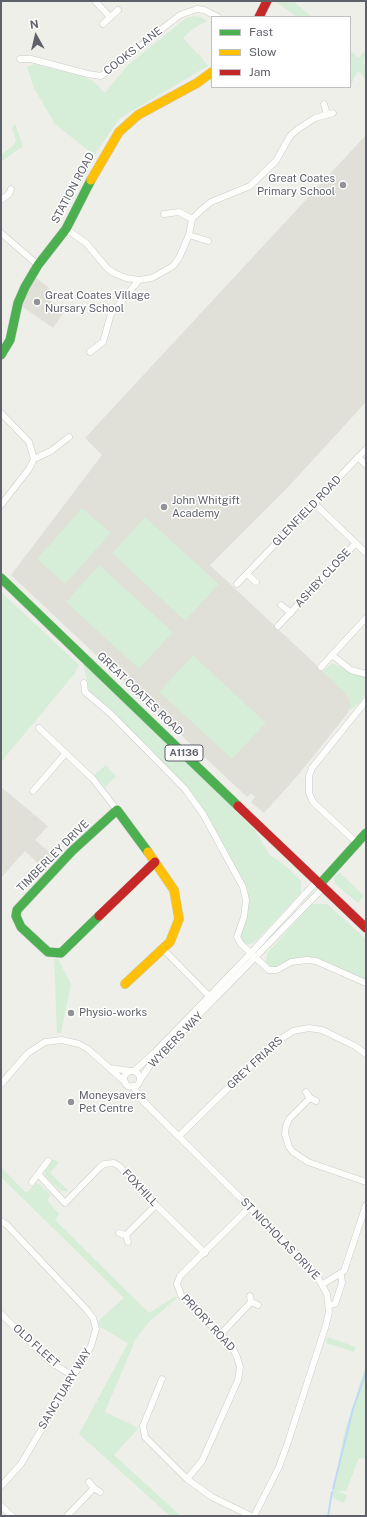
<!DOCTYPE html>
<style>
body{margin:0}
#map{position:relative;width:367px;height:1517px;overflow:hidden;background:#efefea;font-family:"Public Sans",sans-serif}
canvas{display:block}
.frame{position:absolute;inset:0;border:2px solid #5e6169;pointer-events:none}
.legend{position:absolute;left:211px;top:16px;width:140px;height:72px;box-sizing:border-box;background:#fff;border:1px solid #bfc0c3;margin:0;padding:5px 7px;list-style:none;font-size:12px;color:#5e6169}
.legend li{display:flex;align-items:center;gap:8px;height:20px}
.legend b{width:20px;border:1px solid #bfc0c3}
.north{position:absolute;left:16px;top:16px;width:40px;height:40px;-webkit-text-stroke:3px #fff;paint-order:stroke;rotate:352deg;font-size:11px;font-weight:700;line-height:16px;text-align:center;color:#5e6169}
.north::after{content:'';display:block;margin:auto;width:14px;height:18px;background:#5e6169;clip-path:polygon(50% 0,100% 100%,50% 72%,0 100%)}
</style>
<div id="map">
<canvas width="367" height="1517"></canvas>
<div class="frame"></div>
<ul class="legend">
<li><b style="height:5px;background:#4caf50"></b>Fast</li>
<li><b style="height:5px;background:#ffc107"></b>Slow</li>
<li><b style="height:5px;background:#c62828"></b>Jam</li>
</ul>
<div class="north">N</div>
</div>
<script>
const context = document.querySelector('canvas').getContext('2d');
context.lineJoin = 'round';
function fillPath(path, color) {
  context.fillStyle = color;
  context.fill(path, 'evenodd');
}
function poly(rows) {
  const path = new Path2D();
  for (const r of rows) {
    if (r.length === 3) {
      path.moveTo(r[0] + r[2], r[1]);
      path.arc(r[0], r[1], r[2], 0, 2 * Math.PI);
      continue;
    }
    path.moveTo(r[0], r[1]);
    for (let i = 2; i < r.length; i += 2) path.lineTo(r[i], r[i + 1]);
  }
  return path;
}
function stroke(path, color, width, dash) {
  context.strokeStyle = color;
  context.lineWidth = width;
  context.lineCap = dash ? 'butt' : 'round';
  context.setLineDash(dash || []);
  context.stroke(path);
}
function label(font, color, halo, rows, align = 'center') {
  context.font = font + ' "Public Sans",sans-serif';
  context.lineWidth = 3;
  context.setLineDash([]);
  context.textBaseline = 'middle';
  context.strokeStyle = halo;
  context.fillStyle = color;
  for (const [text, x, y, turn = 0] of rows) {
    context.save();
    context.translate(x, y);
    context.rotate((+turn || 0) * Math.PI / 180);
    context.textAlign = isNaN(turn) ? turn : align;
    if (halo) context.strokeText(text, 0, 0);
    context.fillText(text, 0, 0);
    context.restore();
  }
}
const education = poly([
 [366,135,366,402,290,485,210,565,346,693,350,702,350,708,347,714,299,774,264,813,251,802,255,797,251,793,247,797,11,575,102,455,85,438],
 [35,277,54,292,49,299,65,311,53,328,20,305],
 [1,787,48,826,35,840,54,856,42,867,25,851,1,878]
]);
const green = poly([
 [278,1,293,1,312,17,298,17,277,3],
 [194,16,201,17,207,21,193,29,183,38,198,54,199,54,208,66,120,118,94,155,55,124,34,88,27,67,34,64,82,76,93,81,105,93,127,66,186,18],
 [350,50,358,58,366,50,366,59,363,62,366,66,366,79,358,71,350,86,350,70,352,66,350,63],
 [15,124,23,146,1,162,1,155,14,145,16,140,12,128],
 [82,508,111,533,65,584,37,559],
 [145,517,219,584,185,621,112,553],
 [99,565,173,632,139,669,66,602],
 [1,592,79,665,76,672,1,762],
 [193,655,266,723,232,759,159,692],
 [82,659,254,829,270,855,287,867,301,881,301,893,254,943,244,945,239,940,248,915,247,899,189,790,149,747,89,690],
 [332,663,348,671,365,677,366,679,366,692,361,702,349,711,350,705,348,696,323,671],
 [106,765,116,777,105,787,94,775],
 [339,872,364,896,358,903,335,884,334,878],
 [312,904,327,904,366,939,366,981,332,964,312,957,297,958,274,969,268,967,265,963,268,952],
 [54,959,58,959,71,984,61,1033,57,1033],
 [53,1159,59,1163,50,1173,69,1191,61,1191,45,1176,45,1170],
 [1,1167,26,1193,36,1183,39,1184,49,1193,50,1196,47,1200,59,1214,55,1220,149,1313,176,1296,177,1298,150,1321,136,1338,105,1412,137,1427,137,1430,114,1455,181,1516,170,1516,79,1434,128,1343,100,1327,98,1321,124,1298,1,1177],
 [327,1337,356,1347,354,1352,326,1343],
 [366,1364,366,1459,359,1458,346,1491,337,1491,347,1495,344,1503,335,1499,332,1495,344,1434]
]);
const stream = poly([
 [333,1489,353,1409,366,1372],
 [328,1516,332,1492]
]);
const street = poly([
 [95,1,110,17],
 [103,24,118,10],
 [20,59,31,59,88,74,101,76,180,15,197,9,204,10,218,17],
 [324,104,327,114],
 [1,200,9,194,11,189],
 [164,214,179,212,192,219],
 [66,229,86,243,107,268,114,273,126,278,139,280,152,278,173,266,179,258,189,235,192,219,201,210,211,202,250,186,276,161,290,136,298,129,315,118,333,113],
 [1,233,38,265],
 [189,235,208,241],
 [90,352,103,342,111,314,139,280],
 [1,413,29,442,34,459,29,469,1,505],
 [358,457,366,465],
 [34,459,51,451,69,437],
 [314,503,366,553],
 [247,574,256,582],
 [237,584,366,449],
 [281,605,291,613],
 [366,618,332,655,351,670,366,674],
 [278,626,356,543],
 [321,667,332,655],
 [84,683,85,692,111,714,185,789,203,814,243,887,246,900,244,917,237,937,241,944,269,970,277,970,291,962,307,960,316,961,366,983],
 [39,728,93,779,117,810],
 [33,791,65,754],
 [357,843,313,802,309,793,309,776,312,768,366,701],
 [163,949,211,998],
 [110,1068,130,1071],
 [134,1071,155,1052,250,954,317,881],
 [132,1079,8],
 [140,1080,151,1064,323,888],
 [1,1084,28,1053,45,1042,62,1040,79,1044,88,1049,125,1082],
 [133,1086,141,1099,314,1271,327,1294,329,1312,326,1325,288,1442,279,1467,254,1516],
 [306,1092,310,1098,316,1101],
 [310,1098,289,1119,286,1126,285,1134,289,1147,293,1152,308,1162,366,1182],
 [179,1136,273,1044,293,1031,309,1028,322,1030,355,1046,366,1054],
 [39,1175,65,1203,100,1167,104,1164,114,1163,119,1166,156,1205,205,1253],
 [32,1182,48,1161],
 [1,1221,7,1225,87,1310,93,1318,96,1329,91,1346,21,1464,1,1486],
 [119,1233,126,1235,128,1242],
 [126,1235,156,1205],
 [323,1284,344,1271,366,1205],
 [250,1296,251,1302,258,1305],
 [329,1305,335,1304,342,1283,341,1274],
 [1,1314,52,1363,73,1376],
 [221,1334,251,1302],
 [162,1379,143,1426,145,1437,187,1479,212,1497,251,1516],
 [187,1479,202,1461,238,1380,240,1367,237,1357,231,1345,181,1295,177,1284,180,1276,250,1207],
 [89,1482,94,1488,100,1492],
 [1,1506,12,1516],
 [67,1516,94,1488]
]);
const fast = poly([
 [1,355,10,340,18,303,25,287,38,265,66,229,91,180],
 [1,578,238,806],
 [320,884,366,833],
 [99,916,61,953,48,952,21,927,16,916,17,910,72,851,117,810,148,852]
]);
const slow = poly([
 [91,180,119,132,138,115,197,83,212,72],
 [125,984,170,942,179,919,174,890,148,852]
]);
const jam = poly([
 [259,17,267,1],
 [238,806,366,928],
 [99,916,155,862]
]);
const markers = [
 [343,185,4,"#919396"],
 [37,302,4,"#919396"],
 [164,507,4,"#919396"],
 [71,1013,4,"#919396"],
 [71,1102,4,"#919396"]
];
const shields = [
 [184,753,38]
];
const shieldNames = [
 ["A1136",184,753]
];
const streetNames = [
 ["COOKS LANE",133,51,-38],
 ["STATION ROAD",73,188,-62],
 ["GLENFIELD ROAD",307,511,-46],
 ["ASHBY CLOSE",323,578,-47],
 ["GREAT COATES ROAD",140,694,44],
 ["TIMBERLEY DRIVE",53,856,-45],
 ["WYBERS WAY",176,1040,-46],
 ["GREY FRIARS",255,1063,-43],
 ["FOXHILL",140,1188,47],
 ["ST NICHOLAS DRIVE",280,1239,46],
 ["PRIORY ROAD",208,1323,47],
 ["OLD FLEET",36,1346,42],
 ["SANCTUARY WAY",65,1389,-59]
];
const poiNames = [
 ["Great Coates",335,179,"right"],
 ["Primary School",335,192,"right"],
 ["Great Coates Village",45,296],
 ["Nursary School",45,309],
 ["John Whitgift",172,501],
 ["Academy",172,514],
 ["Physio-works",79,1013],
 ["Moneysavers",79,1096],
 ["Pet Centre",79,1109]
];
fillPath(education, '#e0dfd8');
fillPath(green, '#d6edd7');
stroke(stream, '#bfd9f9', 2);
stroke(street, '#cbcccb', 7);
stroke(fast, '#cacbcb', 10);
stroke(slow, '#cacbcb', 10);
stroke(jam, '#cacbcb', 10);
stroke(street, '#fdfdfc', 6);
stroke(fast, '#4caf50', 9);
stroke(slow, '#ffc107', 9);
stroke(jam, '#c62828', 9);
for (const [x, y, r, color] of markers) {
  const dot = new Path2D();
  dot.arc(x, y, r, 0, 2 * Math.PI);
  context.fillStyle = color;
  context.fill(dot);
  stroke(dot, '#fff', 1.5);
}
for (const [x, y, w] of shields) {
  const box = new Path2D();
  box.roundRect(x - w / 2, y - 8, w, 16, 3);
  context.fillStyle = '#fff';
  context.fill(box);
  stroke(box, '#5e6169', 1);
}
label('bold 10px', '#5e6169', null, shieldNames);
label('11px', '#5e6169', '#fff', streetNames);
label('11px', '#5e6169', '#fff', poiNames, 'left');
</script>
